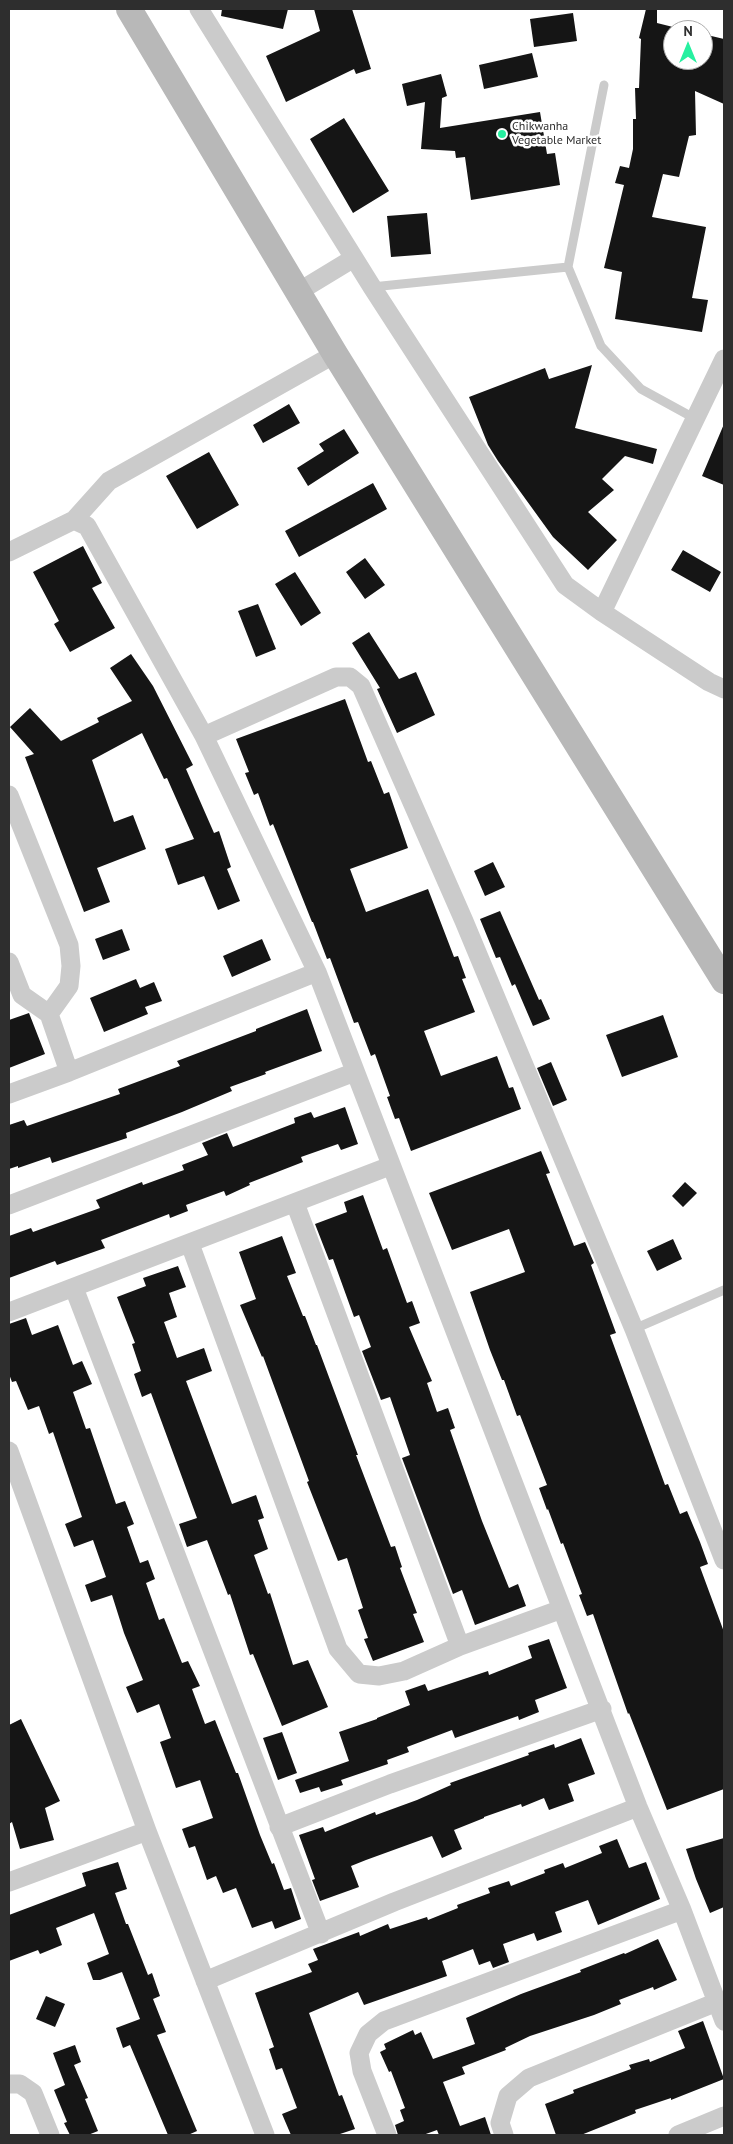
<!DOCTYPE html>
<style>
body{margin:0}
#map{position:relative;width:733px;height:2144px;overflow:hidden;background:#fff;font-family:"PT Sans",sans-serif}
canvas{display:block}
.frame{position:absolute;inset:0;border:10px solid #2e2e2e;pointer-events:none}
.north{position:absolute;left:663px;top:20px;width:50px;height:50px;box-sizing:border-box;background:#fff;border:1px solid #ababab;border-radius:50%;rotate:0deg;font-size:14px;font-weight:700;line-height:20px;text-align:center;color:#2e2e2e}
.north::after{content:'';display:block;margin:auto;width:18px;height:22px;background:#26f0a0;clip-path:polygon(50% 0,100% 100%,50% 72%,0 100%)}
</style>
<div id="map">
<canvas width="733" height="2144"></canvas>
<div class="frame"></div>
<div class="north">N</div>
</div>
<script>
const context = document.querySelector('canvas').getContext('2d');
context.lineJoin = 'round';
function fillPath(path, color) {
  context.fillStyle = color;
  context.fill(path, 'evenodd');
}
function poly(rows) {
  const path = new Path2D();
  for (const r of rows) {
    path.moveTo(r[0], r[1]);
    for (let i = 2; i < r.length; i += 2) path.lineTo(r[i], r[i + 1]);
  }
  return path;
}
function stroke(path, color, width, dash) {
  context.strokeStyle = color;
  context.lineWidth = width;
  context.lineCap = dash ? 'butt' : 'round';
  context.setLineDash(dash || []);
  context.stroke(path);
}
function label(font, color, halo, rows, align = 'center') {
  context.font = font + ' "PT Sans",sans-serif';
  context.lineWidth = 5;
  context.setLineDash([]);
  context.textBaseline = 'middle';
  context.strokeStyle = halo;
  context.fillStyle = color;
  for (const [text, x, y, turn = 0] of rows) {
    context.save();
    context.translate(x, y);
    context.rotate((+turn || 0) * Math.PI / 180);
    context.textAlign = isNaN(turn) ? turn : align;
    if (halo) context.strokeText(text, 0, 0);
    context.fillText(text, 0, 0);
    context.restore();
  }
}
const building = poly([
 [222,9,288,9,283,29,221,16],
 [314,9,352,9,371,69,356,74,354,69,286,102,266,56,320,31],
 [646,9,657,9,657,23,673,27,673,61,703,62,703,34,724,39,724,104,695,91,696,135,689,136,679,177,663,174,652,217,706,227,692,298,708,300,702,332,615,319,622,272,604,268,624,185,615,183,620,166,629,168,633,149,633,119,636,119,635,88,639,88,641,39,639,38],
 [573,13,577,41,534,47,530,19],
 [532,53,538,77,484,89,479,65],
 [441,74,447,96,442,98,440,128,540,112,547,154,555,153,560,185,471,200,465,157,456,158,455,151,421,149,425,102,407,106,402,84],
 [344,118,389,191,353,213,310,139],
 [427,213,431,254,391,257,387,216],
 [592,365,575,428,657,449,653,464,625,456,602,479,614,490,588,512,617,540,588,570,553,537,498,461,488,445,469,397,545,368,549,379],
 [289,404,300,423,263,443,253,425],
 [724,424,724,485,702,476],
 [344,429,359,453,308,486,297,468,324,451,319,444],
 [209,452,239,505,197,529,166,476],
 [373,483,387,509,299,557,285,531],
 [83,546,102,583,92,588,115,628,70,652,54,624,59,621,33,572],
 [683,550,721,572,710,592,671,570],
 [365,558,385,585,365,599,346,572],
 [295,572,321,613,301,626,275,584],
 [258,604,276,649,256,657,238,611],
 [369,632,399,679,416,672,435,715,397,733,377,689,380,688,352,643],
 [131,654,153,686,193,765,186,769,214,833,219,831,231,867,227,869,240,901,218,910,204,876,178,885,165,849,194,839,167,778,164,779,142,733,92,760,114,822,133,815,146,849,97,868,110,902,84,912,25,757,34,754,10,727,30,708,61,741,99,722,97,718,132,701,110,668],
 [345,699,368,762,371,761,384,794,389,792,408,848,350,869,366,912,428,889,454,957,458,956,466,978,462,979,475,1012,424,1031,441,1076,497,1056,509,1088,513,1087,521,1109,411,1151,399,1118,395,1119,387,1097,390,1096,375,1054,371,1056,358,1022,354,1023,330,958,327,959,313,922,312,922,273,824,270,826,258,793,254,795,245,773,249,772,236,739],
 [493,862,505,887,485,896,474,871],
 [500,911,539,1000,541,999,550,1019,533,1026,515,984,512,986,500,957,496,958,480,919],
 [122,929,130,950,103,960,95,939],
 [262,939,271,960,232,977,223,956],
 [136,979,140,988,154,982,162,1001,145,1007,148,1014,104,1032,90,998],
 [307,1009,322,1051,265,1072,266,1074,230,1087,232,1091,182,1112,126,1133,127,1138,52,1163,50,1157,18,1168,18,1166,9,1169,9,1125,24,1120,27,1126,120,1094,118,1089,180,1066,177,1061,256,1031,256,1029],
 [29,1013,45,1054,9,1068,9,1020],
 [663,1015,678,1057,622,1077,606,1035],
 [551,1062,567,1100,553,1106,537,1068],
 [345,1107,358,1144,341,1150,338,1144,301,1157,303,1162,249,1183,250,1185,226,1196,224,1191,186,1205,188,1211,170,1218,169,1214,101,1240,105,1248,57,1265,55,1261,9,1278,9,1236,31,1228,33,1232,100,1208,96,1200,142,1182,143,1185,184,1170,182,1165,208,1155,202,1143,227,1133,233,1147,295,1123,294,1118,311,1112,314,1118],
 [541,1151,550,1173,546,1174,574,1246,585,1242,594,1263,591,1265,616,1333,610,1335,665,1485,668,1484,680,1514,687,1511,700,1542,708,1564,700,1567,724,1632,724,1789,667,1810,629,1713,628,1714,593,1614,587,1616,579,1595,582,1594,563,1543,561,1544,548,1509,547,1510,539,1488,547,1485,520,1415,517,1416,504,1380,502,1380,490,1350,470,1292,525,1272,509,1229,452,1250,429,1193],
 [685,1182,697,1193,683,1207,672,1196],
 [363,1195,383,1250,387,1248,407,1303,412,1301,420,1323,409,1327,432,1381,427,1383,437,1412,448,1408,455,1428,450,1430,482,1521,509,1588,518,1584,526,1606,475,1625,462,1590,453,1594,402,1458,410,1455,390,1397,381,1400,362,1351,371,1347,359,1315,354,1317,333,1259,329,1260,315,1224,347,1212,344,1202],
 [282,1236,296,1273,287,1276,303,1316,305,1316,316,1345,317,1345,358,1455,356,1455,391,1547,395,1546,402,1567,400,1568,417,1613,413,1614,424,1642,373,1661,364,1639,368,1638,358,1610,363,1608,347,1558,338,1561,307,1482,309,1481,263,1356,262,1357,240,1305,256,1299,239,1252],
 [673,1239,682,1259,657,1271,647,1251],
 [178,1266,186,1287,169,1293,177,1317,164,1322,177,1358,204,1348,212,1371,186,1381,232,1504,256,1495,264,1518,258,1520,268,1549,254,1555,268,1594,270,1593,293,1665,308,1660,328,1707,282,1726,253,1654,250,1655,230,1594,228,1595,207,1540,187,1547,179,1524,197,1518,151,1393,142,1397,134,1374,141,1371,132,1344,135,1343,117,1297,146,1286,143,1278],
 [26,1318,32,1335,58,1325,73,1365,82,1361,92,1384,73,1392,86,1429,90,1428,116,1504,125,1501,134,1524,127,1527,140,1563,148,1560,155,1579,146,1583,159,1620,164,1618,182,1663,188,1661,200,1686,192,1689,205,1724,215,1720,236,1773,238,1773,260,1835,272,1864,274,1863,284,1890,291,1888,301,1919,275,1929,272,1921,252,1928,236,1888,223,1893,216,1876,207,1880,195,1846,189,1848,182,1829,213,1818,200,1780,176,1788,160,1742,171,1738,159,1704,137,1713,126,1687,143,1680,124,1633,112,1595,91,1602,85,1585,106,1577,93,1540,74,1547,65,1524,82,1517,53,1432,49,1434,39,1406,28,1410,16,1381,12,1382,9,1374,9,1324],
 [549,1639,567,1688,535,1700,539,1712,519,1720,518,1716,455,1738,452,1730,407,1747,409,1752,387,1760,388,1764,341,1780,343,1785,321,1792,319,1787,300,1793,295,1780,349,1761,339,1732,377,1719,377,1718,410,1705,405,1691,425,1684,428,1691,488,1671,489,1675,532,1658,528,1646],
 [21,1719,60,1801,45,1808,54,1840,20,1849,12,1822,9,1824,9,1725],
 [282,1732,297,1773,278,1780,263,1738],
 [581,1738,595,1774,568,1784,574,1801,549,1810,544,1798,522,1807,521,1804,484,1817,484,1818,454,1830,462,1849,442,1858,432,1836,366,1860,351,1866,359,1887,320,1901,312,1880,315,1879,299,1835,323,1827,325,1832,375,1812,376,1815,417,1800,451,1785,450,1783,529,1755,528,1753,554,1744,555,1748],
 [724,1838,724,1907,710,1913,696,1879,686,1849],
 [617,1839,629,1868,646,1862,660,1899,598,1925,588,1900,555,1912,562,1932,537,1941,534,1933,503,1944,509,1962,493,1968,490,1961,479,1965,473,1949,442,1961,447,1976,364,2005,358,1992,309,2013,339,2096,342,2095,355,2129,337,2135,291,2135,282,2114,297,2108,282,2068,276,2070,269,2049,274,2047,255,1993,312,1972,308,1964,318,1960,313,1949,359,1932,360,1936,388,1924,390,1929,427,1917,428,1920,458,1908,457,1905,490,1893,488,1888,509,1881,511,1886,545,1873,544,1870,563,1863,565,1868,602,1853,599,1846],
 [118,1862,127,1889,115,1893,126,1924,128,1924,148,1975,152,1973,160,1996,153,1999,166,2032,157,2035,197,2131,188,2135,168,2135,130,2045,123,2048,116,2028,140,2019,122,1972,100,1980,93,1980,87,1963,109,1954,94,1913,56,1928,62,1945,40,1954,38,1950,9,1961,9,1915,86,1886,82,1873],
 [658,1939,677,1980,654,1990,653,1987,619,2000,621,2004,594,2015,530,2036,505,2048,506,2050,462,2067,465,2074,443,2082,460,2126,485,2117,491,2135,439,2135,437,2130,423,2135,398,2135,395,2125,404,2121,400,2110,405,2108,391,2071,389,2072,380,2052,386,2049,384,2044,413,2030,415,2035,421,2032,433,2059,475,2044,466,2018,521,1994,581,1972,580,1970,624,1953,625,1954],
 [46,1996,65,2004,55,2027,36,2019],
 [703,2021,724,2079,671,2100,671,2098,635,2110,636,2113,581,2135,556,2135,545,2104,574,2093,573,2090,631,2069,629,2065,649,2059,650,2062,685,2048,678,2031],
 [75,2045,81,2062,74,2065,88,2098,85,2099,98,2131,88,2135,70,2135,64,2123,67,2122,54,2090,65,2085,53,2053]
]);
const lane = poly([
 [568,267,601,346,641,389,694,418],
 [372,287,568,267,604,85],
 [634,1329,724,1290]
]);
const street = poly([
 [199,9,372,287,565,585,602,612,709,682,724,689],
 [298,292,354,258],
 [74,520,109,481,335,354],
 [9,552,74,520,87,526,204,736,317,972,638,1807,682,1910,724,2021],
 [602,612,724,359],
 [204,736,336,677,350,677,361,686,464,921,634,1329,724,1560],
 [9,795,69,945,71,966,69,986,49,1014],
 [9,962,22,995,49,1014,69,1072],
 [9,1094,69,1072,317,972],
 [295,1203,460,1646],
 [9,1205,355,1072],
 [190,1244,338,1649,359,1674,379,1676,404,1671,460,1646,562,1609],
 [74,1288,321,1934],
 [9,1312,390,1166],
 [9,1451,147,1831,265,2135],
 [279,1827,390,1784,602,1709],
 [9,1882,147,1831],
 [205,1981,394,1902,638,1807],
 [9,2084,20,2084,33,2093,50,2135],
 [387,2135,362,2071,359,2053,368,2034,384,2021,682,1910],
 [504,2135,500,2123,508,2096,529,2078,717,2002],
 [678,2135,724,2116]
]);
const secondary = poly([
 [129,9,335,354,724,981]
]);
const markers = [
 [502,134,5,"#26f0a0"]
];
const poiNames = [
 ["Chikwanha",512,127],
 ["Vegetable Market",512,141]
];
fillPath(building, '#151515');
stroke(lane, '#cbcbcb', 9);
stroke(street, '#cbcbcb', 19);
stroke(secondary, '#b8b8b8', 26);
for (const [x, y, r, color] of markers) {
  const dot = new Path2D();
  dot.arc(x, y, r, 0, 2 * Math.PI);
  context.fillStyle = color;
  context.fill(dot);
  stroke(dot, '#fff', 2);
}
label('12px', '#2e2e2e', '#fff', poiNames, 'left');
</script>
